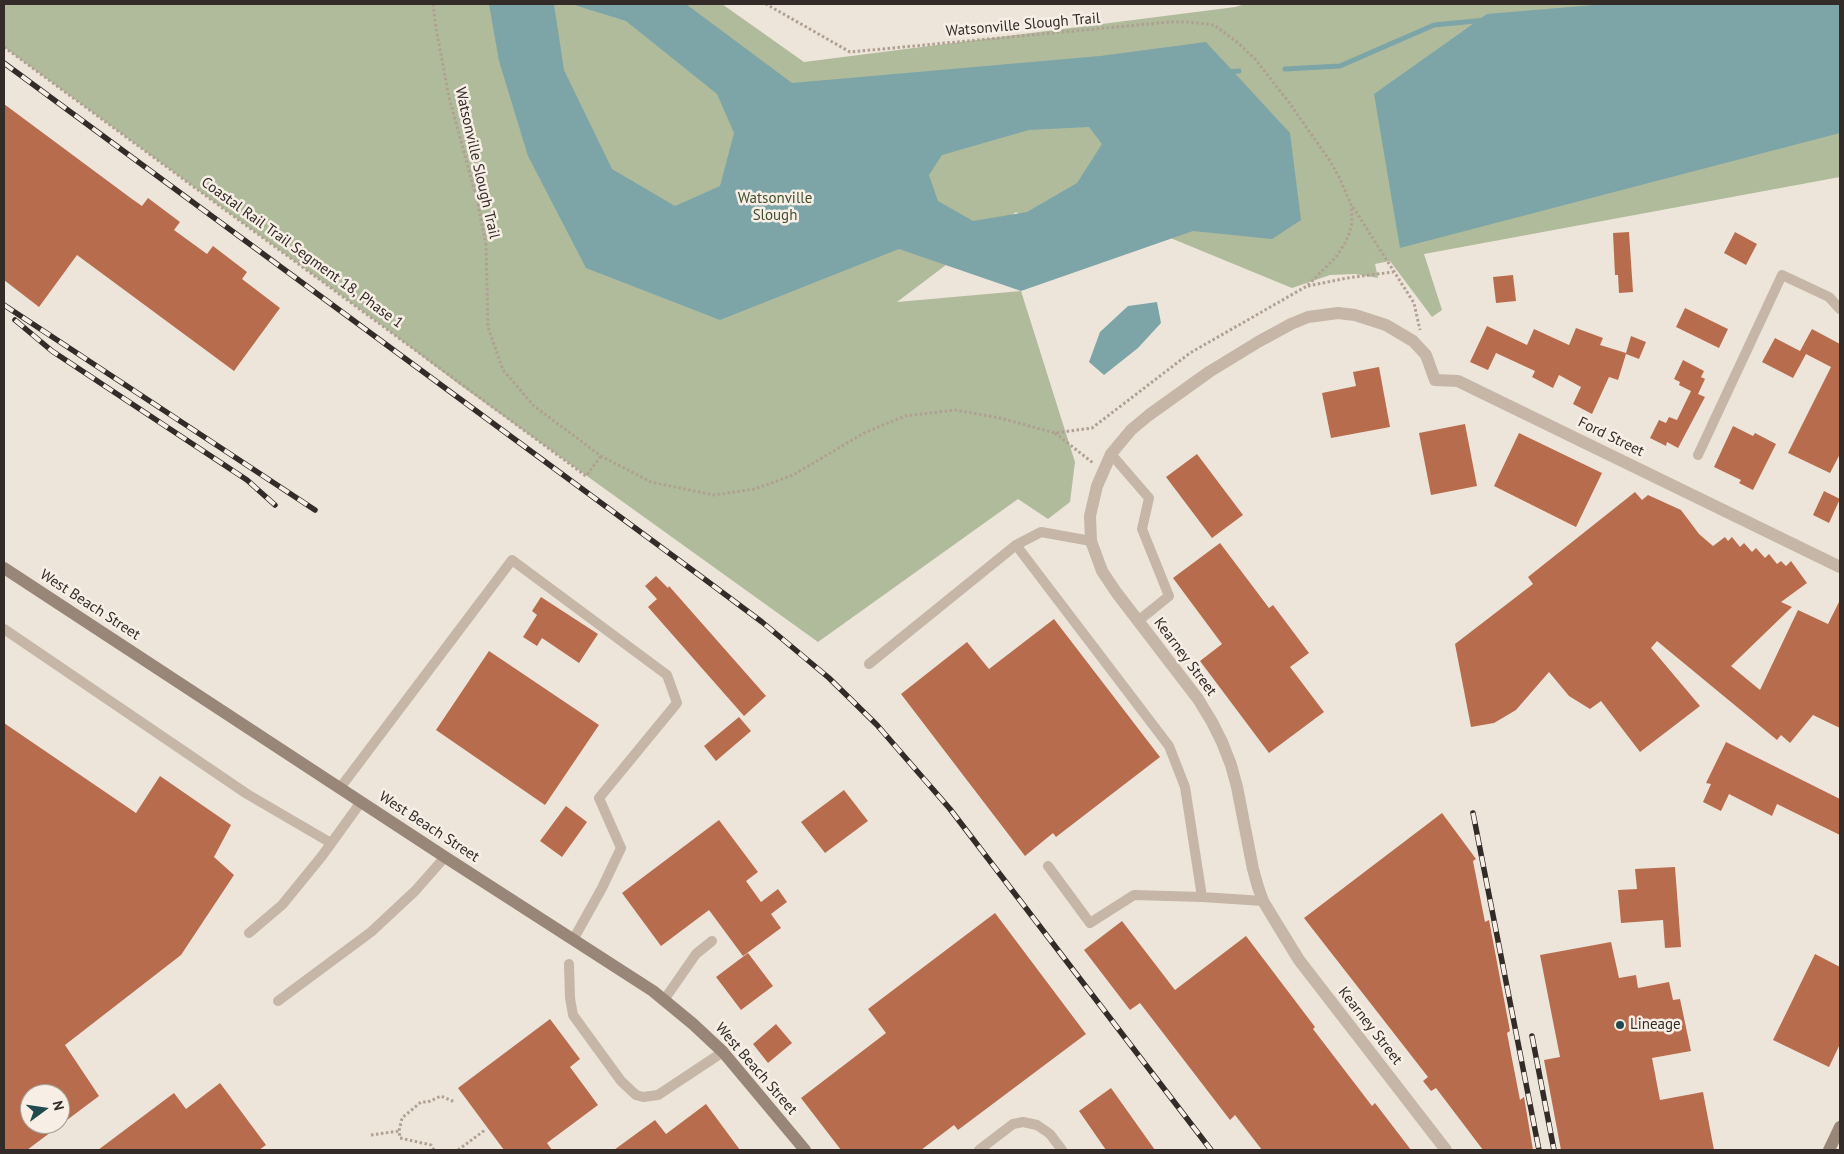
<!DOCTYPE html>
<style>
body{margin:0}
#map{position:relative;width:1844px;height:1154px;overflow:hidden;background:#eee5da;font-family:"PT Sans",sans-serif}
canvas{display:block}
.frame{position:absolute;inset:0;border:5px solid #322b27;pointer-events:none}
.north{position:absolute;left:20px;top:1084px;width:50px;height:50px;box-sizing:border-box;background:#f7efe6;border:1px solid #a8a19a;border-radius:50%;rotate:76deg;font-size:14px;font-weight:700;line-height:20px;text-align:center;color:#322b27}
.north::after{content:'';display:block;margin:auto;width:18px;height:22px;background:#214a4f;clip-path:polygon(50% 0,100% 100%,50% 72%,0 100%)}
</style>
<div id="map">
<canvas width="1844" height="1154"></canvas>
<div class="frame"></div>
<div class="north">N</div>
</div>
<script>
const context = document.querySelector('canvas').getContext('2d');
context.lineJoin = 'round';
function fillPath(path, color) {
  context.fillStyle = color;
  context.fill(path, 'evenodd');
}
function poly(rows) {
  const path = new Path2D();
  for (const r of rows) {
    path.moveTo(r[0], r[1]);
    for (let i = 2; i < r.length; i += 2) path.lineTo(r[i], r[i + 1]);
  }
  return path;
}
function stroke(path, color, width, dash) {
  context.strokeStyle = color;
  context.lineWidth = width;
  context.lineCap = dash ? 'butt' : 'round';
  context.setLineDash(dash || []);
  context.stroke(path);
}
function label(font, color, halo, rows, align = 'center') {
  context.font = font + ' "PT Sans",sans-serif';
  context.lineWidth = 5;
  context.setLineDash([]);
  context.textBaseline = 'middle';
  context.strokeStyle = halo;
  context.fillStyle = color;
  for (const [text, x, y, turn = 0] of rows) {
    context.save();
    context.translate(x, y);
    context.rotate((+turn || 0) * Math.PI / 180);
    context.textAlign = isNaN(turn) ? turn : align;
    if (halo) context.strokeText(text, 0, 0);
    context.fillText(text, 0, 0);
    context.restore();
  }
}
const green = poly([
 [4,4,722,4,804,62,1235,7,1242,5,1241,4,1840,4,1840,177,1424,254,1442,310,1432,317,1390,261,1375,264,1378,278,1355,274,1330,275,1292,288,1151,230,1063,243,1016,212,897,302,1021,291,1075,462,1070,502,1048,519,1018,499,818,642,456,382,380,324,4,47]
]);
const water = poly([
 [489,4,554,4,564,70,612,169,675,206,720,186,734,133,717,94,626,21,571,4,686,4,792,83,1100,56,1206,42,1290,133,1301,220,1272,239,1193,231,1021,291,899,249,720,320,586,268,528,156,499,61],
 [1089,127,1102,144,1077,183,1027,212,973,221,938,201,929,175,942,155,1029,130],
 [1606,4,1840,4,1840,133,1400,248,1374,94,1487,14],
 [1157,302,1161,323,1138,348,1104,375,1089,362,1100,332,1128,306]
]);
const stream = poly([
 [1285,69,1340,66,1434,25,1486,20],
 [1227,72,1239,71]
]);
const building = poly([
 [4,104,132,199,142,206,148,198,180,222,174,230,207,254,213,246,247,272,242,279,280,308,234,371,77,255,39,307,4,280],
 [1629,232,1633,292,1619,293,1618,275,1615,275,1613,233],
 [1735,232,1757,244,1746,265,1724,253],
 [1513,275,1516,301,1496,303,1493,277],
 [1685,308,1728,329,1719,348,1676,327],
 [1487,326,1527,345,1534,329,1569,345,1576,328,1603,338,1600,345,1626,353,1631,336,1646,342,1639,359,1626,354,1618,380,1609,377,1592,414,1573,404,1581,387,1559,375,1553,388,1532,377,1535,371,1496,353,1488,370,1470,362],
 [1812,329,1840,344,1840,454,1830,473,1788,453,1831,367,1806,354,1793,378,1762,362,1775,338,1800,351],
 [1683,360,1704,371,1701,377,1705,379,1698,394,1705,397,1678,448,1667,442,1666,446,1650,438,1659,420,1666,423,1669,417,1677,420,1691,391,1679,385,1680,382,1674,379],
 [1379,367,1390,427,1331,438,1322,393,1356,386,1353,372],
 [1465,424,1477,486,1431,495,1419,433],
 [1733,426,1753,436,1755,433,1776,444,1753,490,1739,483,1741,480,1714,467],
 [1519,433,1602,473,1576,527,1494,486],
 [1197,454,1243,515,1212,538,1166,477],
 [1824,491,1840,499,1829,523,1813,515],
 [1635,492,1642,500,1648,495,1681,510,1699,534,1713,546,1725,537,1728,541,1732,537,1740,547,1744,543,1752,552,1756,548,1765,558,1769,554,1777,564,1781,561,1786,566,1791,561,1807,583,1781,602,1792,607,1731,666,1760,690,1798,610,1828,624,1840,600,1840,728,1813,715,1790,743,1781,735,1777,740,1657,641,1651,648,1700,706,1640,752,1601,701,1590,709,1569,696,1549,672,1516,710,1494,723,1471,727,1455,644,1533,584,1528,577],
 [1220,543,1269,608,1273,605,1309,653,1290,667,1324,712,1269,753,1200,661,1222,644,1173,578],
 [656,576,668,588,669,586,766,696,744,716,648,607,657,599,645,586],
 [541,597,598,634,579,663,542,638,537,646,523,637,537,615,532,611],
 [1054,619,1160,757,1056,837,1053,833,1025,856,901,694,967,642,989,669],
 [489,651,599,725,545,805,436,730],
 [739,717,751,731,716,761,704,746],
 [4,723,136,813,160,776,231,825,214,857,234,875,181,955,65,1045,99,1096,27,1150,4,1150],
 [30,1094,60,1094,60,1124,30,1124],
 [1726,742,1840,799,1840,835,1777,804,1772,816,1729,794,1721,811,1703,802,1711,784,1706,783],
 [844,790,868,821,825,853,801,822],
 [566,806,587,822,562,857,540,841],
 [1442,813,1476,859,1473,861,1485,922,1489,920,1510,1031,1507,1033,1520,1100,1524,1097,1533,1150,1483,1150,1436,1088,1431,1091,1423,1081,1428,1077,1304,918],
 [719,820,758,872,746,881,761,902,778,889,787,902,771,914,781,928,743,956,709,910,661,946,622,893],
 [1675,867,1681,947,1665,948,1663,920,1621,923,1618,890,1637,889,1635,869],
 [995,913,1086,1034,958,1130,954,1125,921,1150,841,1150,801,1098,886,1033,868,1009],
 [1122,921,1175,990,1246,936,1315,1027,1313,1029,1372,1106,1375,1103,1411,1150,1262,1150,1235,1115,1230,1120,1140,1003,1130,1010,1084,950],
 [1611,942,1619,978,1636,975,1638,988,1669,982,1673,1000,1680,999,1691,1051,1652,1058,1660,1100,1703,1092,1714,1150,1561,1150,1544,1060,1560,1057,1540,955],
 [748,953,773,986,741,1010,716,977],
 [1815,954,1840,967,1840,1044,1829,1067,1773,1040],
 [550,1019,580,1059,570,1067,598,1105,547,1143,552,1150,504,1150,458,1088],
 [776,1024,792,1043,768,1063,753,1044],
 [220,1083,266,1145,259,1150,98,1150,174,1093,186,1109],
 [1111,1088,1155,1150,1106,1150,1079,1111],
 [706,1104,740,1150,614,1150,655,1120,666,1134]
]);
const path = poly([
 [433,4,436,28,449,97,477,200,486,245,488,327,503,370,534,406,601,456,651,482,714,495,755,489,793,475,864,433,905,416,955,410,1000,418,1055,433,1092,428,1190,353,1307,286,1336,257,1345,243,1350,232,1352,222,1351,205,1340,179,1330,161,1288,101,1255,59,1237,42,1214,25,1188,22,1169,22,850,52,766,4],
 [4,47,586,476,601,456],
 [1353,207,1414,303,1420,330],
 [1308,286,1347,278,1393,272],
 [1055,433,1093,463],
 [371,1135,399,1131],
 [434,1150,431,1145,400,1138,399,1131,402,1118,421,1102,428,1102,441,1096,455,1102],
 [458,1150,485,1130]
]);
const service = poly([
 [1111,454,1149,498,1142,529,1169,596,1138,621],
 [1698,455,1782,275,1829,297,1840,309],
 [1091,541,1041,532,1016,545,1169,746,1185,787,1202,897,1263,901],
 [4,629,247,794,331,843],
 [869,664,1016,545],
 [340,788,512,560,667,675,677,703,599,798,621,848,602,888,573,940],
 [1048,866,1090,923,1134,895,1202,897],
 [249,933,282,905,322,856,361,802],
 [569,964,570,998,573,1015,621,1081,636,1095,643,1097,658,1095,723,1052],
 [664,1000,696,954,712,941],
 [278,1001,371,932,415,891,445,857],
 [979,1150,1013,1124,1023,1122,1037,1125,1050,1134,1062,1150]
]);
const minor = poly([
 [1446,1150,1299,960,1280,929,1263,901,1258,887,1253,869,1237,787,1231,765,1222,742,1212,722,1198,699,1116,592,1102,571,1091,541,1090,516,1097,486,1111,454,1131,430,1149,415,1209,372,1258,342,1291,324,1308,317,1338,313,1355,315,1386,325,1413,341,1426,355,1435,380,1458,381,1840,567]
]);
const secondary = poly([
 [4,568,445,857,653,991,693,1024,723,1052,805,1150],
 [1829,1150,1840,1127]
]);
const rail = poly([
 [4,63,703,578,762,622,829,678,877,725,950,809,1211,1150],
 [4,305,315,510],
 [15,320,52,351,247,480,275,505],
 [1473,813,1539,1150],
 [1532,1036,1554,1150]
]);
const markers = [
 [1620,1025,5,"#214a4f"]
];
const streetNames = [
 ["Watsonville Slough Trail",1023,25,-5],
 ["Watsonville Slough Trail",477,163,77],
 ["Coastal Rail Trail Segment 18, Phase 1",302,253,36],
 ["Ford Street",1611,437,26],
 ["West Beach Street",90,605,33],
 ["Kearney Street",1185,657,53],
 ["West Beach Street",429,827,33],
 ["Kearney Street",1370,1026,52],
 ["West Beach Street",756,1069,49]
];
const parkNames = [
 ["Watsonville",775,199],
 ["Slough",775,216]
];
const poiNames = [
 ["Lineage",1630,1025]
];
fillPath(green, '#b0bb9c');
fillPath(water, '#7da5a8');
stroke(stream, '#7da5a8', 5);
fillPath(building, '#b86c4e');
stroke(path, '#b0a092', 3, [2.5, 2.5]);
stroke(service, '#c5b6a8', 10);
stroke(minor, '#c5b6a8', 12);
stroke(secondary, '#988679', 12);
stroke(rail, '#322b27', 5.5);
stroke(rail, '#f7efe6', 4, [11]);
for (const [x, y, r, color] of markers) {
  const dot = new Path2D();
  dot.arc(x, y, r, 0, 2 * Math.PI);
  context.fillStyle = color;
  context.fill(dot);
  stroke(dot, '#f7efe6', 2);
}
label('15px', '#322b27', '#f7efe6', streetNames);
label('15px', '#414e2e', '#f7efe6', parkNames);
label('15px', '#322b27', '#f7efe6', poiNames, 'left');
</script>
